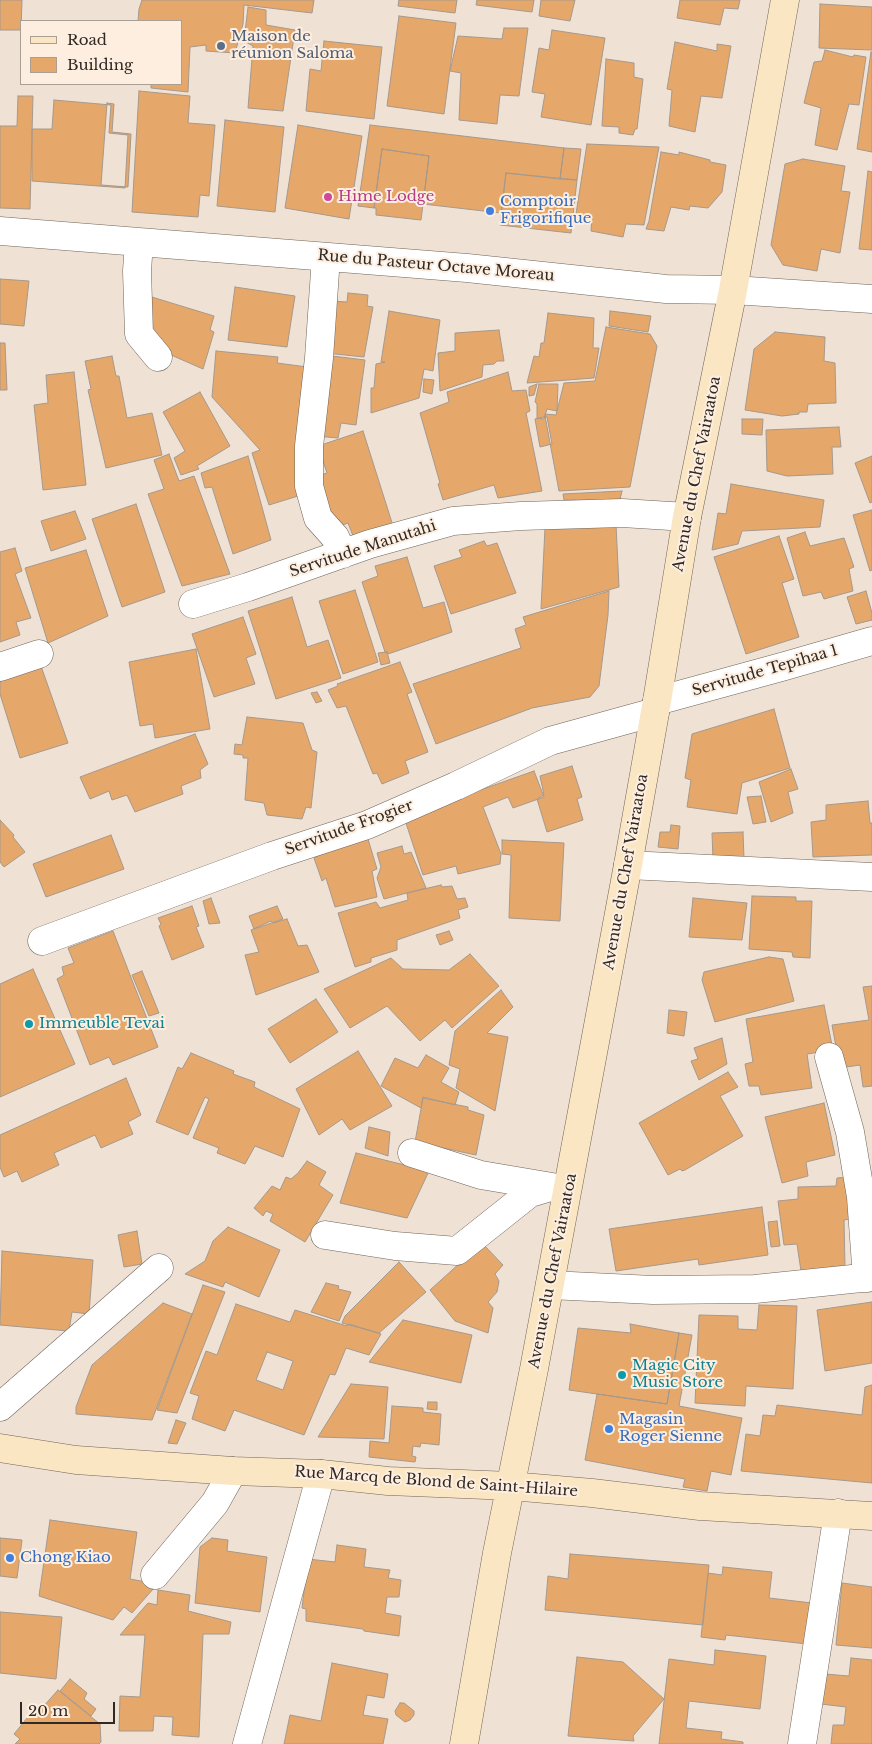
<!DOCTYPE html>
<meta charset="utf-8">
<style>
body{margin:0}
#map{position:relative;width:872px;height:1744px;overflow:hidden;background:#efe1d3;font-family:"Libre Baskerville",serif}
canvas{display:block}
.legend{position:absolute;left:20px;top:20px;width:162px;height:65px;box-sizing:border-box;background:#fdeee0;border:1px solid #aa9f95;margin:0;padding:6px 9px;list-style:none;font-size:15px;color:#2e2924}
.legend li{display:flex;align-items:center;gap:10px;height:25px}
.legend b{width:25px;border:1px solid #aa9f95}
.scale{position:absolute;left:20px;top:1702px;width:95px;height:22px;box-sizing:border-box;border:2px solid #2e2924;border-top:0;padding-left:6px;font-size:15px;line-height:18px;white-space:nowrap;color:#2e2924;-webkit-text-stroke:4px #fdeee0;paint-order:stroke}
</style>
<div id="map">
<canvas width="872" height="1744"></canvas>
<ul class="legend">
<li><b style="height:6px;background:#fbe6c4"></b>Road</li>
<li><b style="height:14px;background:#e5a86a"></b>Building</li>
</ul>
<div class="scale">20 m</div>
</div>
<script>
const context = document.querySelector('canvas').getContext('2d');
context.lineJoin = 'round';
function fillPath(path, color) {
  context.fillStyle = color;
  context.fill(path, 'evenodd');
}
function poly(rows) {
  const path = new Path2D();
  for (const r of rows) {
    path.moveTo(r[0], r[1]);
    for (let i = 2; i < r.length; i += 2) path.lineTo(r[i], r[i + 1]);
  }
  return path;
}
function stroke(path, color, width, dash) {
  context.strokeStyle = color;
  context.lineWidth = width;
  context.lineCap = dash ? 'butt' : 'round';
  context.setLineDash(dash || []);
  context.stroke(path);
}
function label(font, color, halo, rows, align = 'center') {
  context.font = font + ' "Libre Baskerville",serif';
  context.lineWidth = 4;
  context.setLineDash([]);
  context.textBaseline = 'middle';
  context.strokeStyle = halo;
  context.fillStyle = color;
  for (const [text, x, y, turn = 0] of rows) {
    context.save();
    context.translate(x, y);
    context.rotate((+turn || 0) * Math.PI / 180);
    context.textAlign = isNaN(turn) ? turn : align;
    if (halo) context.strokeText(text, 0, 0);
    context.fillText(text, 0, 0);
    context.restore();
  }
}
const building = poly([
 [0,0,22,0,21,30,0,30,0,0],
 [142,0,314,0,312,13,244,5,243,24,235,53,206,51,206,45,190,47,188,92,151,88,151,84,181,84,181,21,138,21,139,9,142,0],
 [399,0,457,0,455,13,398,6,399,0],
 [477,0,534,0,532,12,476,5,477,0],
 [541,0,575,0,570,21,539,16,541,0],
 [680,0,740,0,738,9,724,8,720,25,677,18,680,0],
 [820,4,872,7,872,50,819,48,820,4],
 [248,7,266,10,266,25,295,30,283,111,248,108,253,46,244,41,248,7],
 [399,16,456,23,444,114,387,106,399,16],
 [504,28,528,28,519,96,500,95,497,124,459,120,461,73,450,71,458,36,502,39,504,28],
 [552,30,605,38,591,125,541,117,545,94,532,92,539,48,549,50,552,30],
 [324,41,382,47,374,119,306,111,310,69,321,71,324,41],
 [675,42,717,51,717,44,731,46,722,98,701,96,695,132,669,126,672,90,667,89,675,42],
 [825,50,853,57,854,55,866,57,859,105,849,104,837,150,815,145,821,108,804,103,814,62,822,61,825,50],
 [871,52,872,52,872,152,857,149,871,52],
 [606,59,634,63,634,77,643,79,637,129,635,129,633,135,619,133,619,127,602,126,606,59],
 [139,91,190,96,188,123,215,125,209,196,200,195,198,217,132,212,139,91],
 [18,96,33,96,30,209,0,208,0,126,17,126,18,96],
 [54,100,111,105,109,133,128,135,125,188,32,181,32,129,52,129,54,100],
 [107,103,114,104,112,132,131,134,128,187,101,185,107,103],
 [225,120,284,127,275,212,217,206,225,120],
 [298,125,362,136,349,219,285,208,298,125],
 [370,125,564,148,560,179,506,173,501,213,423,204,429,156,382,149,374,208,358,206,370,125],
 [587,144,659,147,644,225,626,224,623,237,591,231,592,216,576,214,587,144],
 [564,148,581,149,577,180,560,179,564,148],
 [382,149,429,156,421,220,376,215,376,208,374,208,382,149],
 [661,152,679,155,679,152,710,160,710,162,726,165,722,192,708,208,690,206,689,210,671,207,664,231,646,229,649,221,661,152],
 [803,159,845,166,841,191,850,192,840,253,821,249,817,271,783,265,771,245,785,164,803,159],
 [868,171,872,172,872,250,859,249,868,171],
 [506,173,577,180,571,233,500,225,506,173],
 [0,279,29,281,24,326,0,324,0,279],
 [235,287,295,296,287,347,228,340,235,287],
 [348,293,368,295,367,306,373,307,364,357,326,353,332,301,347,302,348,293],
 [142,294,214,316,210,330,214,332,203,369,162,351,166,345,151,341,142,294],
 [389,311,440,320,433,371,424,369,419,398,371,413,371,388,374,388,376,364,385,362,381,362,389,311],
 [610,311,651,316,648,332,609,326,610,311],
 [548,313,594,318,593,348,599,348,594,378,527,383,534,356,539,357,541,343,544,343,548,313],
 [606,327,650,334,657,346,630,487,559,491,545,416,545,414,556,415,564,383,595,381,606,327],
 [499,330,504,361,497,361,494,364,483,365,482,377,440,391,438,353,455,351,455,333,499,330],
 [775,332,825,337,824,361,835,363,836,403,808,404,807,412,799,412,799,414,782,416,745,410,754,349,775,332],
 [0,343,5,343,7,390,0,390,0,343],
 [216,351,278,357,277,363,307,367,298,496,269,505,252,453,260,450,212,397,216,351],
 [324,355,365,360,356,425,341,423,338,438,316,436,324,355],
 [112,356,116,376,119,376,127,418,152,413,162,455,106,468,88,390,91,389,85,361,112,356],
 [74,372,86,485,43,490,34,405,48,403,46,375,74,372],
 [508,372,512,391,526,390,530,411,526,413,542,491,498,498,494,485,443,500,438,484,440,483,420,413,449,402,447,392,508,372],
 [424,379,434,380,432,394,423,392,424,379],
 [537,384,534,395,529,396,529,387,537,384],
 [539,384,558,384,557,411,547,409,544,419,537,418,537,404,535,402,539,384],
 [200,392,230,446,197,466,199,469,181,475,174,458,185,451,163,412,200,392],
 [544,417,547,417,552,444,540,447,535,419,544,417],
 [742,419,763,419,762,435,742,434,742,419],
 [839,427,841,447,832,447,833,474,787,476,767,471,766,430,839,427],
 [363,431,394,529,355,541,348,523,332,529,314,477,327,473,318,446,363,431],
 [169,454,179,481,194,476,230,574,182,586,148,494,164,489,154,460,169,454],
 [248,456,271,540,233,554,212,487,205,488,201,473,248,456],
 [872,456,872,502,870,503,855,463,872,456],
 [731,484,824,500,820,527,742,531,738,544,712,550,718,513,726,514,731,484],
 [622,491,619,504,577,506,576,500,564,500,563,494,622,491],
 [136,504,165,592,122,607,92,519,136,504],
 [872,510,872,570,870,571,853,515,872,510],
 [75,511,86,539,51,551,41,521,75,511],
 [616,524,619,587,541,609,545,528,616,524],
 [805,532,810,546,844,538,854,567,849,569,853,591,824,599,821,592,803,596,787,538,805,532],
 [779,536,794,579,782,583,799,637,746,654,714,557,779,536],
 [484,541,487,546,497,543,516,593,451,614,434,566,462,557,459,550,484,541],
 [15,548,22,571,15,574,31,618,16,622,20,635,0,642,0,552,15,548],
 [86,550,108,616,48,643,25,568,86,550],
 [407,557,423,608,444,602,452,632,388,654,387,652,385,652,362,582,378,576,375,566,407,557],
 [355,590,378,662,343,674,319,601,355,590],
 [609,591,608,615,599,686,590,697,532,708,436,744,413,684,521,648,515,629,526,625,523,617,609,591],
 [866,591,872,613,872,620,856,624,847,597,866,591],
 [292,597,307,647,328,640,341,678,276,699,248,611,292,597],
 [243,617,256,654,246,658,255,684,214,697,192,634,243,617],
 [196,649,210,729,155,738,153,724,140,726,129,662,196,649],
 [387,652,390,663,381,665,378,653,387,652],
 [400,662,412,692,407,694,428,752,405,761,409,773,382,784,377,773,373,774,346,706,337,708,328,690,338,686,337,684,400,662],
 [41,666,68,743,20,758,0,694,0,681,41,666],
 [317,692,322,701,316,703,311,693,317,692],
 [774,709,790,768,742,783,737,814,687,807,691,780,685,778,692,734,774,709],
 [247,717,303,723,312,750,317,752,311,808,306,807,302,819,267,815,264,803,245,800,248,758,243,758,243,755,234,754,235,744,242,745,247,717],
 [195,734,208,764,200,770,201,778,181,786,183,794,135,812,127,795,112,800,109,791,90,799,80,777,195,734],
 [572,766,582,797,577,799,583,820,547,832,537,799,544,795,540,776,572,766],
 [791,769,798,789,788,792,793,813,771,822,759,782,791,769],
 [534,771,544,797,513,808,508,797,483,807,501,854,500,864,458,874,456,866,423,875,404,817,534,771],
 [761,796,766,822,753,824,747,797,761,796],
 [868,801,870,823,872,823,872,855,813,857,811,822,826,820,826,805,868,801],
 [0,820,14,835,13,837,25,852,4,867,0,862,0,820],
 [671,825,680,826,678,849,658,847,660,832,670,832,671,825],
 [743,832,744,859,713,860,712,833,743,832],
 [111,835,124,869,46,897,33,864,111,835],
 [368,839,377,869,372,871,377,897,335,907,326,878,322,881,314,858,342,844,368,839],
 [502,840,564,843,560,921,509,918,511,855,502,854,502,840],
 [402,846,404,854,411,852,426,888,384,899,377,878,381,867,377,853,402,846],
 [441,885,442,887,452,886,457,899,465,898,468,907,458,910,460,918,397,940,397,950,371,958,371,962,355,967,338,913,376,902,380,908,408,900,407,893,441,885],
 [752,896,796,897,796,901,812,901,810,958,793,957,792,952,749,949,752,896],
 [211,898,220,923,209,924,203,901,211,898],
 [693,898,747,903,742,940,689,937,693,898],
 [192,906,199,926,196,927,204,947,172,960,159,926,161,924,158,918,192,906],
 [277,906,283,919,254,929,249,916,277,906],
 [287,919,298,946,307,945,319,972,256,995,245,955,259,952,251,930,271,921,273,923,287,919],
 [113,931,158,1047,113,1065,109,1057,90,1065,57,979,64,975,62,967,74,963,68,948,113,931],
 [449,931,453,940,440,945,436,935,449,931],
 [470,954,499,986,452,1028,445,1020,420,1041,387,1006,350,1028,324,989,391,958,403,969,449,970,470,954],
 [769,957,783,959,794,1001,715,1022,702,980,704,972,769,957],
 [33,969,75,1064,0,1097,0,984,33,969],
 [142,971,159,1013,149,1016,132,975,142,971],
 [872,986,872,1086,863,1087,860,1065,840,1068,832,1025,869,1020,863,987,872,986],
 [501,990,513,1007,487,1033,508,1037,495,1111,456,1088,460,1069,449,1065,455,1031,501,990],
 [316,999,338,1032,290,1063,268,1029,316,999],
 [824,1005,833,1050,807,1054,812,1088,761,1095,759,1086,749,1086,745,1064,753,1062,746,1019,824,1005],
 [669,1010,687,1012,684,1036,667,1033,669,1010],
 [722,1038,727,1064,699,1080,691,1061,698,1059,694,1048,722,1038],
 [358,1051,392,1106,350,1130,342,1119,319,1135,296,1089,358,1051],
 [191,1053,234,1071,233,1074,255,1082,254,1087,300,1109,283,1157,255,1146,245,1164,217,1153,219,1148,193,1138,209,1099,205,1097,188,1135,156,1122,178,1067,182,1069,191,1053],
 [426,1055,449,1068,441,1082,459,1092,455,1105,423,1097,421,1108,381,1086,395,1058,418,1068,426,1055],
 [728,1072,738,1087,720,1096,743,1136,685,1170,682,1171,680,1169,668,1175,639,1123,728,1072],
 [126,1078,141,1115,128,1122,133,1134,101,1148,95,1135,54,1153,59,1165,22,1182,17,1171,4,1177,0,1167,0,1135,126,1078],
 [423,1098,468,1107,468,1110,484,1115,476,1155,415,1142,423,1098],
 [824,1103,835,1155,806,1162,808,1176,782,1183,765,1117,824,1103],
 [369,1127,390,1132,388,1156,365,1148,369,1127],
 [356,1153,429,1171,407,1218,340,1203,356,1153],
 [307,1161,326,1172,319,1185,333,1195,305,1242,270,1221,273,1214,266,1211,263,1216,254,1208,272,1186,280,1190,286,1177,291,1179,298,1173,307,1161],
 [847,1177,850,1219,844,1220,845,1268,801,1271,797,1244,784,1245,778,1201,798,1199,798,1187,836,1186,837,1178,847,1177],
 [762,1207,768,1255,699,1265,698,1259,616,1271,609,1229,762,1207],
 [777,1221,780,1246,771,1247,768,1222,777,1221],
 [228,1227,280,1250,259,1297,225,1282,223,1287,185,1274,205,1261,213,1241,228,1227],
 [137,1231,142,1264,124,1267,118,1235,137,1231],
 [482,1243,503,1265,495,1274,499,1281,497,1292,488,1302,493,1308,488,1333,455,1321,430,1290,482,1243],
 [2,1251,93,1260,89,1314,72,1312,69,1331,0,1325,2,1251],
 [399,1262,426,1292,379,1333,342,1323,345,1316,399,1262],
 [326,1283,339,1286,338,1289,351,1292,339,1321,311,1312,326,1283],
 [203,1285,225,1292,177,1413,157,1410,203,1285],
 [872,1302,872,1363,825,1371,817,1310,872,1302],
 [163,1303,192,1314,152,1420,76,1414,76,1407,92,1365,163,1303],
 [236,1304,290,1322,295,1310,347,1326,349,1324,381,1334,369,1355,346,1348,335,1375,330,1374,304,1435,234,1410,225,1431,192,1419,199,1396,190,1393,206,1351,217,1355,236,1304],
 [267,1352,293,1361,283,1390,256,1380,267,1352],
 [759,1305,797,1306,793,1389,746,1386,745,1406,695,1403,699,1315,738,1316,738,1329,757,1330,759,1305],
 [403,1320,472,1335,461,1383,369,1362,403,1320],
 [630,1324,679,1333,667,1404,569,1390,578,1328,631,1333,630,1324],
 [679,1333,692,1335,679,1406,742,1418,731,1475,711,1471,707,1491,683,1487,685,1479,585,1460,597,1394,667,1404,679,1333],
 [351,1384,388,1387,384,1439,318,1437,351,1384],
 [872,1385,872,1483,741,1471,746,1434,760,1436,763,1415,775,1416,777,1405,862,1415,865,1387,872,1385],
 [428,1402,437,1402,437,1410,427,1409,428,1402],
 [392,1406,423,1408,423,1412,441,1414,439,1445,421,1443,420,1447,413,1446,412,1456,416,1457,415,1462,369,1457,370,1441,389,1443,392,1406],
 [176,1420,186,1423,177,1444,168,1443,176,1420],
 [50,1520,137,1532,130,1579,146,1582,154,1588,132,1613,124,1607,113,1620,39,1596,50,1520],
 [0,1538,22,1540,17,1578,0,1576,0,1538],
 [212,1538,228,1540,227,1551,267,1557,260,1612,195,1603,200,1547,212,1538],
 [337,1545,366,1549,364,1567,390,1570,388,1578,401,1580,399,1597,387,1597,385,1613,401,1616,399,1636,364,1631,363,1629,306,1621,306,1609,302,1608,308,1559,335,1562,337,1545],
 [570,1554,709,1565,703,1625,545,1610,548,1576,568,1579,570,1554],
 [723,1567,772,1572,769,1598,812,1603,807,1644,726,1635,725,1640,701,1637,708,1573,722,1575,723,1567],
 [842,1583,872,1587,872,1648,836,1645,842,1583],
 [158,1590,190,1595,188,1611,231,1622,229,1634,203,1634,199,1737,172,1735,173,1717,154,1716,153,1731,119,1731,120,1696,140,1697,145,1635,120,1635,148,1603,157,1605,158,1590],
 [0,1612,62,1617,56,1679,0,1673,0,1612],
 [715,1650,766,1656,760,1709,689,1701,686,1728,722,1732,721,1739,743,1742,743,1744,659,1744,669,1659,714,1665,715,1650],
 [577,1657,623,1662,664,1699,633,1736,634,1741,568,1736,577,1657],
 [851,1658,872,1660,872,1744,831,1744,833,1725,844,1725,846,1707,821,1704,825,1674,849,1676,851,1658],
 [332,1663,388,1674,384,1698,367,1695,363,1715,388,1719,383,1744,284,1744,290,1715,321,1721,332,1663],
 [70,1679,87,1693,84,1699,96,1709,91,1716,60,1691,70,1679],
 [58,1690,100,1724,101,1742,99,1744,15,1744,20,1739,14,1734,28,1717,34,1717,58,1690],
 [400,1703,404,1703,414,1711,414,1715,410,1720,405,1722,396,1715,395,1711,400,1703]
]);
const street = poly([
 [0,231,467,268,666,289,733,290,872,299],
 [139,242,137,271,139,334,158,357],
 [326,257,319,358,309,446,309,486,318,518,335,537,343,554],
 [193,604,248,587,370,544,453,521,521,516,622,513,687,517],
 [0,667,39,654],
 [657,701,785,666,872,641],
 [628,865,872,877],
 [42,941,272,856,367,825,456,786,550,741,655,712],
 [829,1057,850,1132,861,1197,867,1278],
 [412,1153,481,1175,552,1187],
 [325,1235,395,1246,457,1251,530,1193,550,1187],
 [550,1285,653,1290,755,1289,872,1277],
 [0,1407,159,1268],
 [155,1575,215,1503,233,1471],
 [247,1744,321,1474],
 [802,1744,838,1513]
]);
const secondary = poly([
 [0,1448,76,1460,233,1471,321,1474,388,1481,511,1486,592,1493,700,1506,872,1516],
 [464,1744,497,1553,534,1369,628,865,657,701,687,517,733,290,785,0]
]);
const markers = [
 [221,46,5,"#5c6f8a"],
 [328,197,5,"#d1479c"],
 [490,211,5,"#3f7fe0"],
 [29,1024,5,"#0f9aa8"],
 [622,1375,5,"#0f9aa8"],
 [609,1429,5,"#3f7fe0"],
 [10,1558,5,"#3f7fe0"]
];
const serviceNames = [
 ["Maison de",231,37],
 ["réunion Saloma",231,54]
];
const hotelNames = [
 ["Hime Lodge",338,197]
];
const shopNames = [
 ["Comptoir",500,202],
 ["Frigorifique",500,219],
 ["Magasin",619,1420],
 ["Roger Sienne",619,1437],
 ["Chong Kiao",20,1558]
];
const streetNames = [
 ["Rue du Pasteur Octave Moreau",436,266,5],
 ["Avenue du Chef Vairaatoa",697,474,-79],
 ["Servitude Manutahi",363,549,-18],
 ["Servitude Tepihaa 1",765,671,-16],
 ["Servitude Frogier",349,828,-20],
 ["Avenue du Chef Vairaatoa",626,872,-80],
 ["Avenue du Chef Vairaatoa",553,1271,-79],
 ["Rue Marcq de Blond de Saint-Hilaire",436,1482,4]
];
const cultureNames = [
 ["Immeuble Tevai",39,1024],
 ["Magic City",632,1366],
 ["Music Store",632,1383]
];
fillPath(building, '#e5a86a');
stroke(building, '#a6988b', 1);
stroke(street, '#716459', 29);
stroke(secondary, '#716459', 29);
stroke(street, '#fff', 28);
stroke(secondary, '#fbe6c4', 28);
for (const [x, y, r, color] of markers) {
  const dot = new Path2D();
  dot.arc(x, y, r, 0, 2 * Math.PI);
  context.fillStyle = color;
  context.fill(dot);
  stroke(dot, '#fdeee0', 2);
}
label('15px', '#4e5e75', '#fdeee0', serviceNames, 'left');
label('15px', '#b23c85', '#fdeee0', hotelNames, 'left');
label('15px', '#366cbe', '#fdeee0', shopNames, 'left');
label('15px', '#2e2924', '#fdeee0', streetNames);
label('15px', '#0d838f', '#fdeee0', cultureNames, 'left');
</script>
